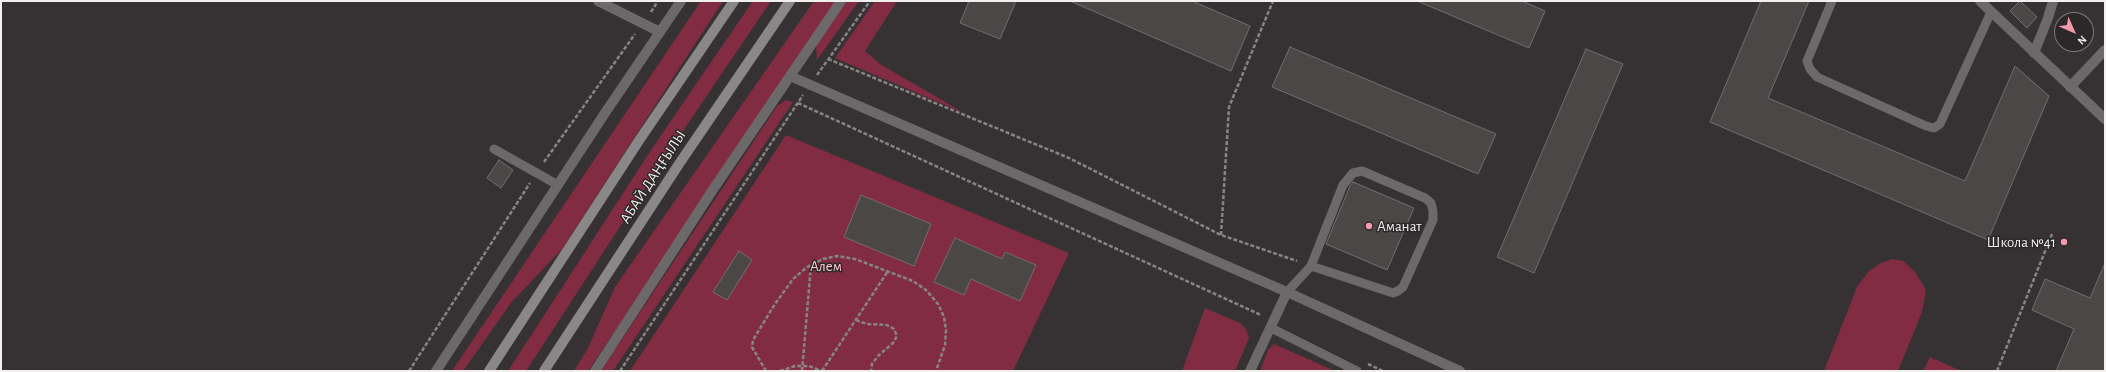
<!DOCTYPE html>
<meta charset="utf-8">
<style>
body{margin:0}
#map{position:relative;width:2106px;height:372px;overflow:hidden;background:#363233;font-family:"Alegreya Sans",sans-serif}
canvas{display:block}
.frame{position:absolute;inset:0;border:2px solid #f2efef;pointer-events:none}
.north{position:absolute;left:2054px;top:12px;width:40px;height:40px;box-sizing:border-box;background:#2c2829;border:1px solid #7b7878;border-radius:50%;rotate:135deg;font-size:11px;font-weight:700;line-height:16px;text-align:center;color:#f2efef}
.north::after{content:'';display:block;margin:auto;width:14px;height:18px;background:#f29aac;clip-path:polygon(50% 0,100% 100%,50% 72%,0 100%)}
</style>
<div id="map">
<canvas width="2106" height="372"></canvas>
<div class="frame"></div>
<div class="north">N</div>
</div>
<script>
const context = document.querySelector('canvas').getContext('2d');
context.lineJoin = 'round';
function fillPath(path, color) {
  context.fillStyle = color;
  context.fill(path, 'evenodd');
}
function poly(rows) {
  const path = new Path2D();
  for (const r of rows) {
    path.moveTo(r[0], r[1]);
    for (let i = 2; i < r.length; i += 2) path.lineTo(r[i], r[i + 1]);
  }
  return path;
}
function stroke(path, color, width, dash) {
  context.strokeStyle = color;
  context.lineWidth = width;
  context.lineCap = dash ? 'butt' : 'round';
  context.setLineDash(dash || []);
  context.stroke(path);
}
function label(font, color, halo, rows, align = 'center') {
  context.font = font + ' "Alegreya Sans",sans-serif';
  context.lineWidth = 3;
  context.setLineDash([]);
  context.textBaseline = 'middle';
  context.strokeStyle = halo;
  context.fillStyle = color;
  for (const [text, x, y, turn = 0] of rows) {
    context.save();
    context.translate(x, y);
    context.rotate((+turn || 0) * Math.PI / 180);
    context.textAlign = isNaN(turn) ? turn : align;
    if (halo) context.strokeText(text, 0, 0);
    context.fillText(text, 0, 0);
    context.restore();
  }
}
const green = poly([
 [701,1,723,1,562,249,511,303,463,371,452,371],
 [753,1,771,1,666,156,526,371,508,371,653,147],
 [814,1,836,1,588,371,574,371,588,348,615,287],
 [847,1,859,1,817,60,816,45],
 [875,1,897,1,865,51,880,64,964,113,835,58],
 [786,100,793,102,613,371,601,371,777,106],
 [786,135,1069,253,1013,371,630,371],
 [1892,259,1903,261,1915,272,1926,290,1922,312,1898,371,1824,371,1857,287,1869,271,1881,263],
 [1205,308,1240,323,1246,329,1249,338,1235,371,1182,371],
 [1274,344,1335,371,1260,371,1268,350],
 [1930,357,1961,371,1923,371]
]);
const building = poly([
 [969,1,1016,1,1000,39,960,23,969,1],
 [1070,1,1192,1,1250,26,1231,71,1070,1],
 [1417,1,1522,1,1545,11,1529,48,1417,1],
 [1761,1,1809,1,1768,98,1965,181,2015,66,2049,96,1988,240,1710,122,1761,1],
 [2020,1,2037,17,2027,28,2010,11,2020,1],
 [1290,47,1496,134,1478,174,1272,87,1290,47],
 [1586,49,1623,64,1534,273,1497,257,1586,49],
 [499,160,513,170,501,188,487,178,499,160],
 [1353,182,1414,208,1387,270,1326,244,1350,186,1353,182],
 [861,195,931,224,914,266,844,237,861,195],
 [955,238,1002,259,1005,252,1036,265,1020,301,971,279,964,295,934,282,955,238],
 [739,251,752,260,727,300,713,292,739,251],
 [2105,263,2105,371,2056,371,2074,329,2032,310,2045,279,2090,298,2105,263]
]);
const path = poly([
 [651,12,658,1],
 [828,59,1069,158,1221,235,1297,261],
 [817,75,870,1],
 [798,103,1261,315],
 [544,162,635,34],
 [1221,235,1229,107,1273,1],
 [856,320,867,324,887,325,894,329,897,336,893,343,878,356,872,364,871,371],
 [1368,364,1383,371],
 [409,371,530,183],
 [620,371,803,95],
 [766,371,752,347,753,340,775,304,793,279,807,267,823,259,837,256,855,259,913,281,926,290,938,304,944,317,946,330,945,345,936,371],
 [780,371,795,366,809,366,822,371],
 [802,371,811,265],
 [822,371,888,271],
 [1997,371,2052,234]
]);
const service = poly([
 [1832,1,1807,61,1810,69,1817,77,1926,126,1934,128,1940,124,1991,12],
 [494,149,558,185],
 [1287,292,1311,266,1343,185,1353,173,1362,171,1425,198,1431,203,1433,211,1433,220,1403,287,1398,291,1393,293,1311,266],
 [1271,328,1357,371]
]);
const minor = poly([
 [598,1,660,32],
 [2034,53,2048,18,2053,1],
 [790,76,1287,292,1460,371],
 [2070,87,2105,50],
 [436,371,605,113,681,1],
 [595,371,714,188,841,1],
 [1250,371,1287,292]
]);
const tertiary = poly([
 [1980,1,2105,119]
]);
const secondary = poly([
 [489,371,640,139,734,1],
 [544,371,679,164,790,1]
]);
const markers = [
 [1369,226,4,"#f29aac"],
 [2064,242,4,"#f29aac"]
];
const streetNames = [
 ["АБАЙ ДАҢҒЫЛЫ",653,177,-57]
];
const poiNames = [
 ["Аманат",1377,226],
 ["Школа №41",2056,242,"right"]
];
const parkNames = [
 ["Алем",826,266]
];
fillPath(green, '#822c44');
fillPath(building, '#4b4747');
stroke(building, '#726d6e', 1);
stroke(path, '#888485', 2.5, [4, 2]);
stroke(service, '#6b696a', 9);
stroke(minor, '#6b696a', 10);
stroke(tertiary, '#6b696a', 10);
stroke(secondary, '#8a8788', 10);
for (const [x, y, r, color] of markers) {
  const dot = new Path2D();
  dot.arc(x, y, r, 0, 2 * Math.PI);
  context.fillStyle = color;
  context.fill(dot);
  stroke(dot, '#2c2829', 1.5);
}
label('15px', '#f2efef', '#2c2829', streetNames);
label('15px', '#f2efef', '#2c2829', poiNames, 'left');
label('15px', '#fec8d2', '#2c2829', parkNames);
</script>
